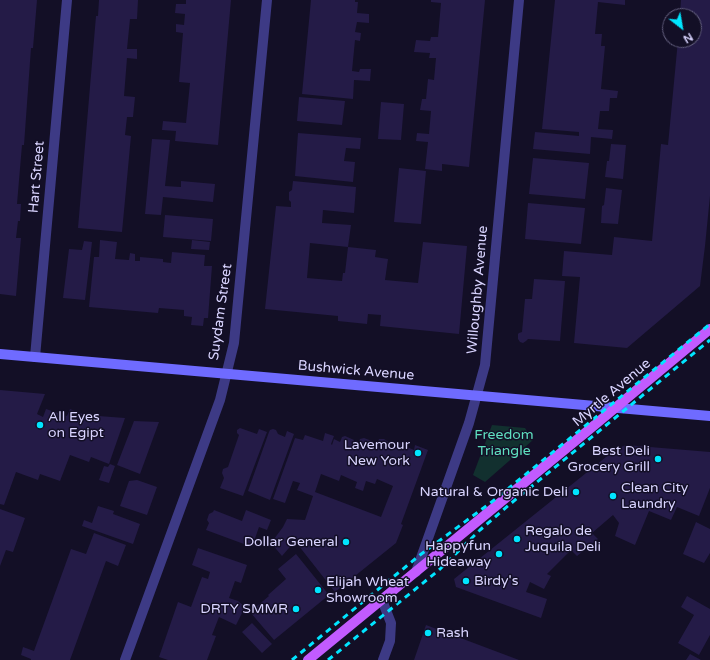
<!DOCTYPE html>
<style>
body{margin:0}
#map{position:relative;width:710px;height:660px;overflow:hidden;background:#130f26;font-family:"Varela Round",sans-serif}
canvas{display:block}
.north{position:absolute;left:662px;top:8px;width:40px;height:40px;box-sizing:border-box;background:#130f26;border:1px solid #625e7d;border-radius:50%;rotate:149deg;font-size:11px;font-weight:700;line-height:16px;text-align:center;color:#d9d4ff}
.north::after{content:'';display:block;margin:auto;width:14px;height:18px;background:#00e5ff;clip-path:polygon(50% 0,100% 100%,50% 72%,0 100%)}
</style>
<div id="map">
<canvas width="710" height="660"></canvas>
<div class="north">N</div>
</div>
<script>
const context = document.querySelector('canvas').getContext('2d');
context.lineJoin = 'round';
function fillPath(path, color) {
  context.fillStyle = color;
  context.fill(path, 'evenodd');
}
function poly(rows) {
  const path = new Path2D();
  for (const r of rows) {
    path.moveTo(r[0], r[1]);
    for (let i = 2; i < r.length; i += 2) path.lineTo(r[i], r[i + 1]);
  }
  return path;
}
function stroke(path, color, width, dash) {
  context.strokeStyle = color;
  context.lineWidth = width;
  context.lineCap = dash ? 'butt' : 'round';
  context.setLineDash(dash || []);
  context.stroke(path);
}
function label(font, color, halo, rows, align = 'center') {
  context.font = font + ' "Varela Round",sans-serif';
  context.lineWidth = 3;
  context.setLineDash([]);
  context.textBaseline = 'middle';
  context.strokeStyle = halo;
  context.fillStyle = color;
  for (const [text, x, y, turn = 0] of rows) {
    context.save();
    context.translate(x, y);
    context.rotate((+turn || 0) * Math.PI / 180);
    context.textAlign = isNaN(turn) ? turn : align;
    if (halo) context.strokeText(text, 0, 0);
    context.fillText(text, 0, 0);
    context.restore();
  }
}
const green = poly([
 [492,425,525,428,533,440,485,482,473,475]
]);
const building = poly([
 [0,0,37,0,33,48,31,48,24,145,22,145,17,204,21,204,20,221,18,221,16,238,21,238,16,296,0,294],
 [99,0,138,0,137,19,130,19,127,49,137,49,137,59,127,58,124,96,135,97,133,117,127,117,125,135,131,136,122,232,78,228,96,16,98,16],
 [186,0,231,0,218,145,175,141,176,131,162,130,163,121,186,123,190,83,179,82,183,33,176,32,176,24,184,25,185,14,175,13,176,4,186,4],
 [311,0,355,0,355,2,358,2,357,13,369,14,369,23,357,22,355,32,361,33,360,41,355,40,352,71,359,72,360,69,371,69,370,81,354,80,353,99,302,94],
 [431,0,485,0,469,167,442,164,442,171,425,169,428,142,416,141,417,133,429,134,431,111,420,110,422,99,426,99,428,79,434,80,436,58,429,58,430,53,414,52,416,40,430,41,431,37,438,37,441,3,431,2],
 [555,0,625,0,625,5,598,2,595,34,602,34,601,46,605,46,601,89,618,91,617,98,610,98,609,111,600,111,598,129,613,130,612,139,591,137,590,154,533,149,535,132,579,136,579,132,542,129],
 [681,0,710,0,710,196,705,246,700,286,627,348,574,343,580,277,562,276,564,251,612,255,614,237,652,241,661,144,668,145,678,40,694,40,694,16,680,16],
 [299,97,345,101,342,125,297,121],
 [381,102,404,104,401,140,378,139],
 [298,133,361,138,360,149,346,148,344,161,355,162,353,182,295,176],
 [152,139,170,140,165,186,181,187,181,181,215,184,213,202,163,197,161,215,145,214],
 [611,144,626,145,623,179,605,177,607,161,609,161],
 [533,158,589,163,585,199,529,194],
 [399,168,426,171,421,224,394,222],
 [293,181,356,187,354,213,323,210,322,223,351,225,348,247,310,243,307,278,342,281,343,273,345,273,348,247,376,250,375,257,388,259,385,280,418,283,423,242,467,246,459,334,380,326,381,315,368,314,367,324,338,321,338,316,265,309,276,206,291,207,291,202,289,200,289,192,292,190],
 [606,188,622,190,618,224,601,223,602,206,604,205],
 [528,203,585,208,581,244,525,239],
 [165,215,213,219,211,241,163,237],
 [100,240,117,242,115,259,129,260,130,253,135,254,135,261,140,261,140,257,163,259,163,262,171,263,172,252,205,255,204,266,212,266,208,318,204,318,203,326,191,325,192,317,184,316,184,310,159,308,158,313,89,307,94,257,99,257],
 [192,240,210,242,209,250,191,249],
 [84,241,92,242,85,300,63,298,69,249,82,250],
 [534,279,565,281,560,341,528,339,526,341,523,343,520,342,518,339,518,334,519,333,522,332,525,299,532,299],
 [0,390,45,394,37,414,43,417,46,409,67,416,70,409,85,415,125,418,109,464,91,457,89,462,70,455,60,481,40,474,38,480,16,472,4,505,0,504],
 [134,421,159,422,140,474,117,465],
 [240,428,257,434,259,429,267,432,243,496,220,488,224,478,222,473,223,469,228,467,239,435,237,433,237,430],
 [273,429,276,430,278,434,285,437,287,431,294,434,270,500,248,491,269,432,270,430],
 [325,433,334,436,331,444,332,445,334,439,340,442,342,437,345,436,354,440,353,443,358,444,360,439,364,438,372,441,371,444,376,446,379,439,384,439,390,443,389,446,394,447,396,441,408,445,407,447,414,450,415,445,428,450,401,524,403,525,396,543,335,592,295,541,282,556,271,543,283,527,287,519,305,520,313,496,297,490,300,483,293,481,285,503,273,499,295,438,303,440,305,435,323,441],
 [321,474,339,481,341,475,357,482,355,488,363,491,366,481,375,484,377,479,393,486,381,517,315,492],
 [626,445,710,452,710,488,699,516,677,507,671,520,649,511,635,545,615,536,619,523,613,515,592,533,598,539,577,556,571,550,547,574,551,576,544,589,530,582,526,592,547,599,541,618,456,587,454,579,616,449],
 [110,464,115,466,109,483,99,480,104,466,108,467],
 [137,480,157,487,147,515,120,506,129,481],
 [98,506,114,511,113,514,140,524,133,544,82,526,84,520,92,523],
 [0,509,25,518,13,552,6,550,0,566],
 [214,510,242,521,246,510,271,520,267,530,259,527,252,547,206,530,209,523,207,520,209,514,213,512],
 [696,522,710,529,710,553,704,563,683,554],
 [94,533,126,545,118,566,106,561,70,660,31,660,31,659,21,655,23,647,34,651,71,549,86,554],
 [198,548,247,565,241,583,235,581,229,598,238,601,245,607,236,625,219,617,212,635,216,636,207,660,168,660,159,657,178,602,191,607,202,577,208,579,210,572,192,565],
 [296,554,329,595,274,640,250,612,269,596,268,595,286,579,278,569],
 [687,596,710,609,710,635,699,655,678,643,694,615,681,607],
 [252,623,272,644,262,653,242,632],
 [426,625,519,660,414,660],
 [690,654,701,660,686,660]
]);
const street = poly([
 [35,357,67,0],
 [416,572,469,423,485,365,519,0],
 [382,600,391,623,390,641,383,660],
 [125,660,220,400,234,343,267,0]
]);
const secondary = poly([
 [0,354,710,416]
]);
const primary = poly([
 [308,660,585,433,710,329]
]);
const rail = poly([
 [292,660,420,555,493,501,710,324],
 [328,660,439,570,480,530,509,505,710,340]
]);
const markers = [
 [40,425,4,"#00e5ff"],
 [418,453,4,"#00e5ff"],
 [658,459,4,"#00e5ff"],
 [576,492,4,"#00e5ff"],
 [613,496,4,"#00e5ff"],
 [517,539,4,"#00e5ff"],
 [346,542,4,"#00e5ff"],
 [499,554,4,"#00e5ff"],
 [466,581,4,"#00e5ff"],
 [318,590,4,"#00e5ff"],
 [296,609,4,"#00e5ff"],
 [428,633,4,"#00e5ff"]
];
const streetNames = [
 ["Hart Street",37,177,-85],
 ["Willoughby Avenue",478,290,-85],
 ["Suydam Street",221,312,-82],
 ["Bushwick Avenue",356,371,5],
 ["Myrtle Avenue",612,393,-40]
];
const poiNames = [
 ["All Eyes",48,417],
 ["on Egipt",48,433],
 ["Lavemour",410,445,"right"],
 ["New York",410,461,"right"],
 ["Best Deli",650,451,"right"],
 ["Grocery Grill",650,467,"right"],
 ["Clean City",621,488],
 ["Laundry",621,504],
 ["Natural & Organic Deli",568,492,"right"],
 ["Regalo de",525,531],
 ["Juquila Deli",525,547],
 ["Dollar General",338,542,"right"],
 ["Happyfun",491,546,"right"],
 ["Hideaway",491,562,"right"],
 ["Birdy's",474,581],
 ["Elijah Wheat",326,582],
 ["Showroom",326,598],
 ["DRTY SMMR",288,609,"right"],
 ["Rash",436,633]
];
const parkNames = [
 ["Freedom",504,435],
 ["Triangle",504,451]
];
fillPath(green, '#12302f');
fillPath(building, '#241b47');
stroke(street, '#3d3a85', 10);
stroke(secondary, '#6f6bff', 10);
stroke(primary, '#c25bff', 10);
stroke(rail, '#00e5ff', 3, [6, 5]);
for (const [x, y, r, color] of markers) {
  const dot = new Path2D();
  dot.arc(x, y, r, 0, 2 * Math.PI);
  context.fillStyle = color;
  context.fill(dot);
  stroke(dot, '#130f26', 1.5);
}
label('14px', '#d9d4ff', '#130f26', streetNames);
label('14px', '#d9d4ff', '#130f26', poiNames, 'left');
label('14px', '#5fe0c0', '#130f26', parkNames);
</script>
